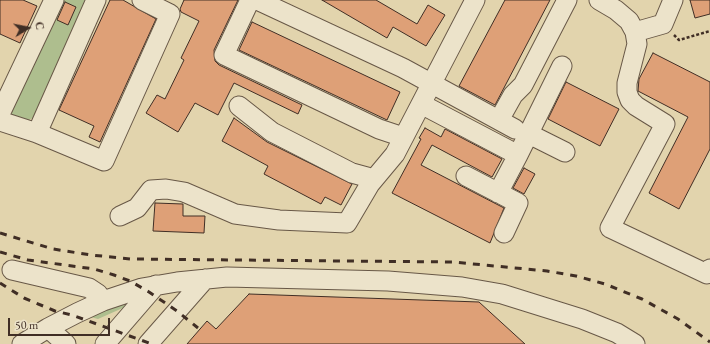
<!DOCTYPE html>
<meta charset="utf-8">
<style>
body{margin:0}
#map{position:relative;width:710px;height:344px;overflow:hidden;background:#e2d4ad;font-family:"EB Garamond",serif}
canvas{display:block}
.north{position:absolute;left:8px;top:8px;width:40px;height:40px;-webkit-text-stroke:3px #ece3ca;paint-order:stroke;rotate:80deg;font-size:11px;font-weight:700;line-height:16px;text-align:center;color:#402e25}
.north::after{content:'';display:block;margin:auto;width:14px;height:18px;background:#402e25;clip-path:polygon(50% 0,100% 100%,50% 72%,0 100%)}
.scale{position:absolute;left:8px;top:318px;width:102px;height:18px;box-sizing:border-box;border:2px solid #402e25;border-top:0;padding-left:5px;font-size:12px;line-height:14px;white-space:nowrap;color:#402e25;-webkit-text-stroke:3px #ece3ca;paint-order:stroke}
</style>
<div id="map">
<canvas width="710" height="344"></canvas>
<div class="north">С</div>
<div class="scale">50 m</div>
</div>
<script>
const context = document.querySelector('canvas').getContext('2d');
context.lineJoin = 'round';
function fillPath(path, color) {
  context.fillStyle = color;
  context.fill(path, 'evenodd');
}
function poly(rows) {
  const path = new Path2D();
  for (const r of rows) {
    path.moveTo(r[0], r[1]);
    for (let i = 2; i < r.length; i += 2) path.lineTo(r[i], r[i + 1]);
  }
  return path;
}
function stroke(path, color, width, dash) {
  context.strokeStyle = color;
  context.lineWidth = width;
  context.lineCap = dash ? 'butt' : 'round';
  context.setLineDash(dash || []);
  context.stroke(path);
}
const green = poly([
 [60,0,88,0,33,118,26,121,10,115],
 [121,301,125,304,125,307,98,319,87,316]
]);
const building = poly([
 [0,0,23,0,37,6,20,43,0,34,0,0],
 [110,0,123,0,156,19,100,142,89,137,94,126,59,110,110,0],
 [184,0,238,0,214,50,215,61,219,65,302,105,298,114,234,83,218,115,195,103,178,132,146,113,157,95,165,99,184,60,181,58,199,21,181,12,180,9,184,0],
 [322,0,376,0,417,24,428,5,445,15,426,46,393,27,387,38,322,0],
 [505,0,550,0,495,105,459,86,505,0],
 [690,0,710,0,710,14,695,18,690,0],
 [65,2,76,7,68,25,57,20,65,2],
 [252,22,400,92,387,120,239,50,252,22],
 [653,53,710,82,710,149,679,209,649,193,688,117,638,91,639,79,653,53],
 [566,82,619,109,600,146,548,119,566,82],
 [234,118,267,142,352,184,341,205,325,197,321,204,264,174,268,166,222,141,234,118],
 [425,128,441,137,445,129,502,159,492,177,432,145,421,165,504,208,490,243,392,193,421,139,419,138,425,128],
 [524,168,535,174,524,194,513,188,524,168],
 [155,203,183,204,183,216,205,216,204,233,153,231,155,203],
 [249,294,479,302,525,344,187,344,207,321,216,329,249,294]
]);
const path = poly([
 [674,35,679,40,710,31]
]);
const minor = poly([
 [250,0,224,55,379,129,403,137],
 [257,0,403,68,515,129],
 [599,0,616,10,629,21,635,32,637,44,627,83,627,92,630,100,636,106,665,124,610,228,707,274,710,269],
 [635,32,663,24,673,0],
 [421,104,518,155,562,66],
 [239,106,272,132,352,173,374,179],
 [0,114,54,0],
 [499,120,513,95,523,85,567,0],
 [0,121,37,133,104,161,170,14,142,0],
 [37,133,96,0],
 [529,134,565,152],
 [466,176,518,203,504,233],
 [498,193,518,155],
 [120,216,137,208,151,190,166,189,184,192,235,214,279,220,347,223,370,184,395,154,475,0],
 [12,270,89,288,98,294,103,301],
 [48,328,66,344],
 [22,344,48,328,77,313,103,301,142,288,177,282,227,277,388,281,462,287,502,294,582,319,617,333,635,344],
 [105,344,156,285],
 [148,344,205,279]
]);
const rail = poly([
 [0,233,53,249,91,255,131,259,453,262,547,271,576,276,605,284,642,299,678,319,710,342],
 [0,252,28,260,94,269,114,275,130,281,149,292,177,311,198,328],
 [0,283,24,298,55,311,72,315,149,343]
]);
fillPath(green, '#aebe8e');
fillPath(building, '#dea077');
stroke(building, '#402e25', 1);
stroke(minor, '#685847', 21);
stroke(path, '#402e25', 2.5, [3, 2]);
stroke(minor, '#ece3ca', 19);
stroke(rail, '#402e25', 3, [7, 7]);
</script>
